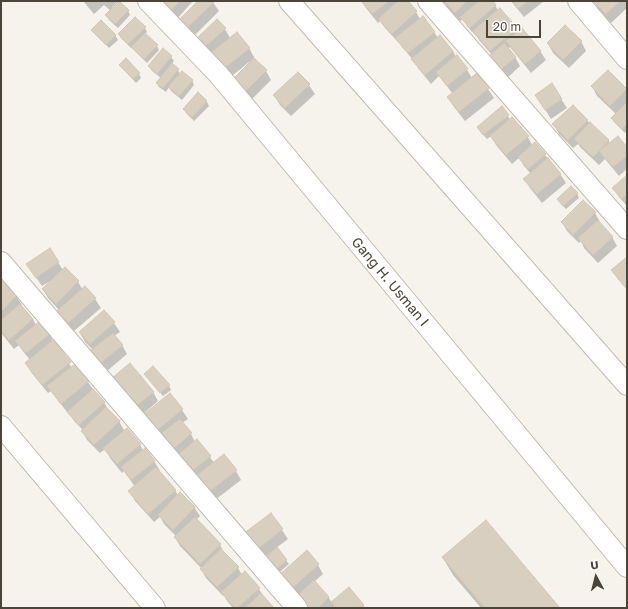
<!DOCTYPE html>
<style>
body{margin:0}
#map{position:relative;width:628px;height:609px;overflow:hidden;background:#f6f3ec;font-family:"Golos Text",sans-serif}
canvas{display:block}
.frame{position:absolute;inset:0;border:2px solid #4b4439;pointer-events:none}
.north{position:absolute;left:576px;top:557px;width:40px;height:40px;-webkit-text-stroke:3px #fff;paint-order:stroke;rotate:353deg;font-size:11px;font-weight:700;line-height:16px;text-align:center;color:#4b4439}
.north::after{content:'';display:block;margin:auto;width:14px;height:18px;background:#4b4439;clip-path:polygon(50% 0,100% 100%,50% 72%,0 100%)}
.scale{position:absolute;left:486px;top:20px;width:55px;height:18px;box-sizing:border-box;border:2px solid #4b4439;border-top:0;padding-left:5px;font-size:12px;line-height:14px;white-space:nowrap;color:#4b4439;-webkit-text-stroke:3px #fff;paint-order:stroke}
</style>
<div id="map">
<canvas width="628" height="609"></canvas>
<div class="frame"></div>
<div class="north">U</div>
<div class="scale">20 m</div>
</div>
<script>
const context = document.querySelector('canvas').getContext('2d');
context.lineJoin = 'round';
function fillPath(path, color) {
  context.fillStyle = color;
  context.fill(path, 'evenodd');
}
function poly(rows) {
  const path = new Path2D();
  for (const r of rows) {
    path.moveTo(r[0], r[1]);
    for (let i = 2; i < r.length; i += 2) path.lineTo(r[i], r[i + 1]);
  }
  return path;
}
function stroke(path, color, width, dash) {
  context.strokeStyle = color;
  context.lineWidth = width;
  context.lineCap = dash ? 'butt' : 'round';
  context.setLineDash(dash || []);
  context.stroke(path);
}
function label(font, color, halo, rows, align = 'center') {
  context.font = font + ' "Golos Text",sans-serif';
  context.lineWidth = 4;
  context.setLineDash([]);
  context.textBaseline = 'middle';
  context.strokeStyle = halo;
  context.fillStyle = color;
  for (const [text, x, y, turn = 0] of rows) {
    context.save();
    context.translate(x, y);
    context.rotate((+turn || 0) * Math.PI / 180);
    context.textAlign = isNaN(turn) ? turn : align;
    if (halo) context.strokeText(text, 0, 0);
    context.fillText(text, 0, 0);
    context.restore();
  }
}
const shadow = poly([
 [83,1,118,1,112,7,114,8,128,10,130,15,118,28,109,20,107,15,111,11,104,5,94,14],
 [156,1,193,1,176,20],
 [200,1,212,1,219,11,191,39,178,22],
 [362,1,406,1,416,12,420,19,434,32,438,38,453,51,456,57,457,56,467,70,472,78,488,89,494,98,465,121,454,107,448,98,453,94,439,76,431,84,418,68,414,61,402,47,399,41,398,42,385,28,380,21,378,23,366,8],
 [436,1,492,1,498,10,516,28,518,32,540,51,546,60,531,73,510,47,508,49,515,57,520,66,505,80,492,55,479,40,477,36,476,36,467,26,463,19,460,21,448,8,445,3,441,7],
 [511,1,544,1,524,17],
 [594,1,627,1,627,8,611,23,599,10],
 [145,28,147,32,145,34,157,46,159,50,147,63,135,51,132,46,131,48,121,38,119,34],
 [225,29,230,38,249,48,254,57,253,59,266,71,271,80,251,100,239,89,250,63,249,62,227,80,200,50],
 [95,34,115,35,118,40,109,48],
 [581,41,586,51,569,68,553,53,548,43],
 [171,57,174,61,171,64,178,70,180,74,192,80,194,85,182,100,171,91,169,87,166,92,159,87,157,83,161,78,152,71,149,66],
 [120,65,139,74,141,78,136,83,123,69],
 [608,71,627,91,627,130,625,133,614,122,612,118,616,114,597,96,592,86],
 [298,73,309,85,315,94,291,116,280,105,274,95],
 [198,94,207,102,209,106,194,121,186,113,184,109],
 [536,95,561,99,567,108,551,119],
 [508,116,510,120,512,118,528,137,532,145,535,143,545,155,548,159,560,174,566,183,542,203,530,188,525,179,531,174,524,166,519,158,512,164,496,145,491,136,487,139,480,131],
 [587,120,590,124,608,140,610,144,627,148,627,169,619,176,605,159,599,165,581,148,578,144,573,148,559,134,554,125],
 [627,176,627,206,619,197,613,188],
 [577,193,579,198,566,209,561,204,558,199],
 [583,201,595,213,600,222,599,223,612,237,617,246,598,263,584,248,581,241,579,243,567,231,562,222],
 [49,249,63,270,65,268,78,282,83,290,85,287,95,299,101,308,74,331,64,320,58,311,59,310,48,298,43,289,51,282,50,281,42,286,33,273],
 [627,258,627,290,618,279,613,270],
 [1,281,16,296,22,305,21,306,33,319,36,326,50,334,54,344,72,368,88,382,94,391,104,402,109,411,119,421,125,432,140,444,143,451,154,461,160,471,159,471,175,490,178,496,194,507,200,516,196,520,220,545,225,554,238,568,242,575,259,589,264,598,273,608,233,608,227,601,224,595,223,596,206,578,201,569,202,569,180,546,175,537,176,536,164,524,160,517,154,522,135,501,130,492,135,487,124,471,122,473,110,458,105,449,100,453,87,440,82,431,83,430,74,421,68,411,67,412,51,391,48,393,31,372,26,363,30,360,22,350,19,345,14,349,2,334,1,333],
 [104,311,114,323,120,332,114,336,122,345,127,354,106,372,97,361,93,350,85,342,80,333],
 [145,374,169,386,171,390,163,396,148,378],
 [119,387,153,392,158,401,142,415],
 [170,394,182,410,188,419,182,423,191,434,195,442,197,440,210,457,214,463,236,471,241,480,215,500,150,424],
 [270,514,282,530,288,539,276,548,289,564,274,577,245,547],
 [443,558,559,608,481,608,453,575],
 [318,565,323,574,314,582,329,598,332,603,348,588,365,608,336,608,335,606,333,608,304,608,283,587]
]);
const building = poly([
 [119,1,129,10,115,24,105,15,119,1],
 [159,1,180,1,170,11,159,1],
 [198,1,214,2,185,30,177,22,198,1],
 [361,1,389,1,372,14,361,1],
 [398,1,408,1,417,11,392,34,378,19,398,1],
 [444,1,467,1,455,13,444,1],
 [479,1,493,1,496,5,470,28,460,17,479,1],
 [512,1,528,1,518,9,512,1],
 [593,1,620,1,606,14,593,1],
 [500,8,517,28,490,51,473,31,500,8],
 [423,16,435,32,408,53,395,38,423,16],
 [135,17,146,27,128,44,118,34,135,17],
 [217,19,226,28,202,50,194,41,217,19],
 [101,20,116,35,106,45,91,30,101,20],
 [565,25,582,41,563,60,547,43,565,25],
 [522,28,541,51,525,64,506,41,522,28],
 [237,32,250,48,221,71,208,55,237,32],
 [145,33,158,45,144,59,131,47,145,33],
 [440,35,453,51,425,75,411,59,440,35],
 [504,43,516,57,499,71,487,58,504,43],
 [163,48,172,56,157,74,148,66,163,48],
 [457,55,468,69,447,86,436,72,457,55],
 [126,58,140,73,133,79,119,65,126,58],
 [254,58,267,70,245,92,233,79,254,58],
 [172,63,179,69,163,88,156,83,172,63],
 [608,70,627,89,610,106,591,86,608,70],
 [182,71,193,80,179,96,168,87,182,71],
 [298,72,310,84,285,108,273,95,298,72],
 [477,73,489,88,459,112,447,97,477,73],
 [552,83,562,99,545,110,535,95,552,83],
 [198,92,207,101,192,117,183,109,198,92],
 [627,102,627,124,622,129,611,118,627,102],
 [573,105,588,120,568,140,552,124,573,105],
 [502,106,509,115,483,135,477,127,502,106],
 [512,117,529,136,506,155,490,136,512,117],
 [590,122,609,140,593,157,574,139,590,122],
 [618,136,627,147,627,156,613,167,599,151,618,136],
 [535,142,546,154,528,169,518,157,535,142],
 [548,158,561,174,537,194,523,179,548,158],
 [627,175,627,194,622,199,612,188,627,175],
 [571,186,578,193,563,206,557,199,571,186],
 [583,200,596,212,573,235,561,222,583,200],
 [598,220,613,237,593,255,578,238,598,220],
 [50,248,59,262,36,278,26,264,50,248],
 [627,257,627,289,611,270,627,257],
 [65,267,79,281,56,304,42,289,65,267],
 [1,280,17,295,1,312,1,280],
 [85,286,96,298,68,323,57,311,85,286],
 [20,304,33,319,9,340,1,331,1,320,20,304],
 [104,310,115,322,90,344,79,332,104,310],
 [40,321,50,334,26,353,15,341,40,321],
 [113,333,123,345,100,363,90,351,113,333],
 [53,340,71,362,42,385,25,363,53,340],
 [130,363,154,392,136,406,112,378,130,363],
 [75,364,89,381,61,404,47,386,75,364],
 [153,366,170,385,160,393,144,374,153,366],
 [93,389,105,402,79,425,67,412,93,389],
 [170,393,183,409,156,431,143,415,170,393],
 [106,407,120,421,94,445,81,431,106,407],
 [180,419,192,433,172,450,159,435,180,419],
 [127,428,141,444,117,464,103,448,127,428],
 [197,439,211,456,190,473,176,456,197,439],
 [145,448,155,461,131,480,121,467,145,448],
 [224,454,237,470,209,492,196,476,224,454],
 [156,467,176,490,148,514,128,491,156,467],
 [180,492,195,507,173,530,158,515,180,492],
 [271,513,283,529,251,554,239,537,271,513],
 [195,517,221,544,200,564,174,537,195,517],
 [486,520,560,608,485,608,442,557,486,520],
 [277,547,287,560,271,573,261,561,277,547],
 [221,549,239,567,217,587,200,569,221,549],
 [307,550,319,564,289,591,277,577,307,550],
 [245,571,260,588,237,608,235,608,221,592,245,571],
 [314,580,329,597,318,608,306,608,296,597,314,580],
 [349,587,364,605,361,608,337,608,331,602,349,587],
 [261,593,274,608,245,608,261,593]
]);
const minor = poly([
 [148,1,218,74,627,567],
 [289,1,627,385],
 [428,1,627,229],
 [578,1,627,59],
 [1,262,297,608],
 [1,426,155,608]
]);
const streetNames = [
 ["Gang H. Usman I",390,282,50]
];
fillPath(shadow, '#0003');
fillPath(building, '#d8cfc1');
stroke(building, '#d3c7b4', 1);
stroke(minor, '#c2bbae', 22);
stroke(minor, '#fff', 20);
label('14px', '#4b4439', '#fff', streetNames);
</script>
